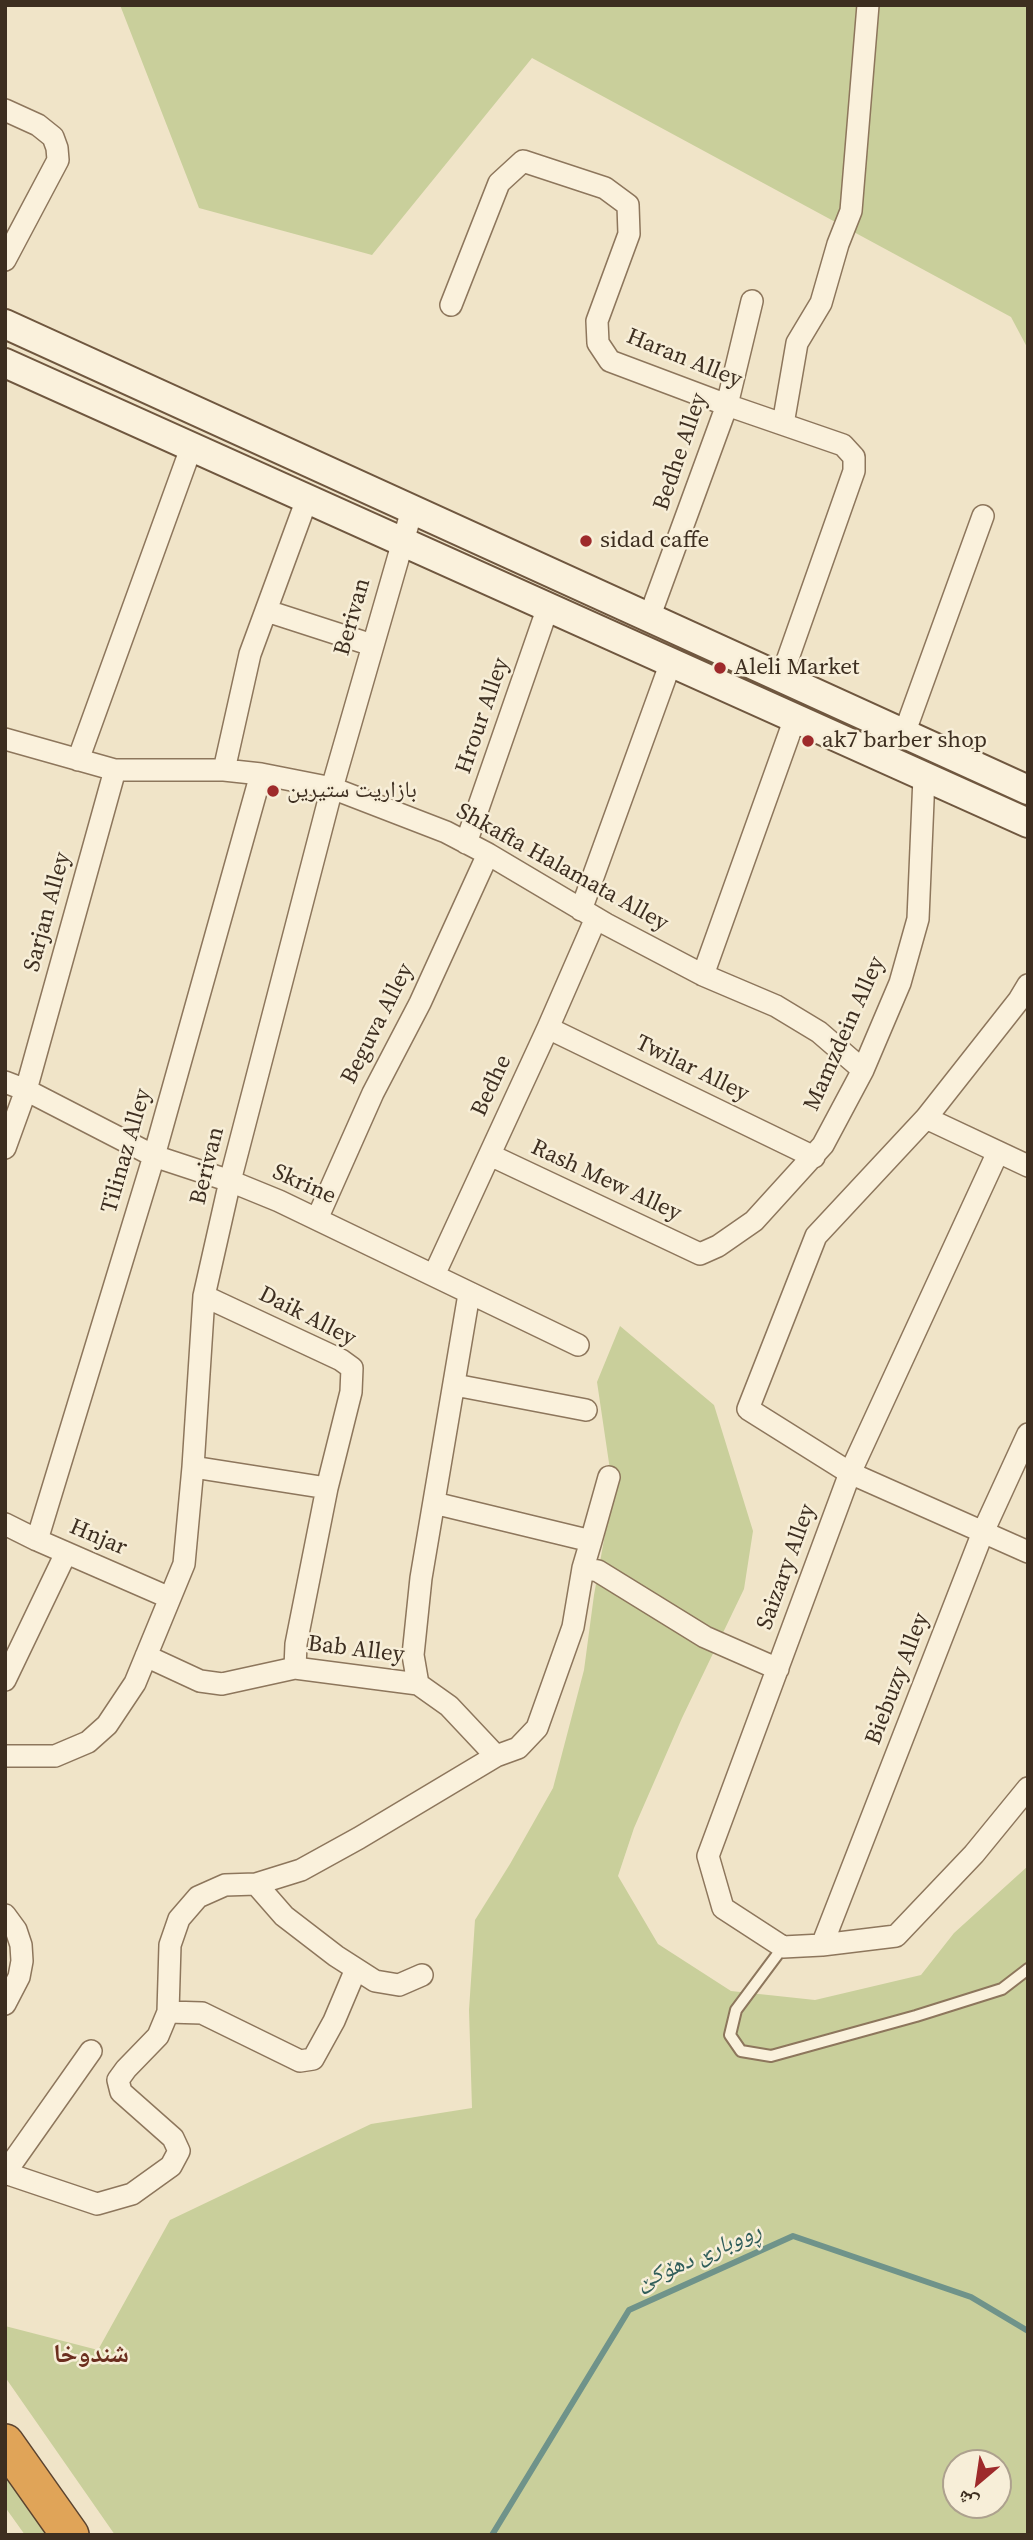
<!DOCTYPE html>
<meta charset="utf-8">
<style>
body{margin:0}
#map{position:relative;width:1033px;height:2540px;overflow:hidden;background:#f0e4c8;font-family:"Source Serif 4","Noto Naskh Arabic",serif}
canvas{display:block}
.frame{position:absolute;inset:0;border:7px solid #3d2e20;pointer-events:none}
.north{position:absolute;left:942px;top:2449px;width:70px;height:70px;box-sizing:border-box;background:#f7eed8;border:2px solid #ada18e;border-radius:50%;rotate:209deg;font-size:19px;font-weight:700;line-height:28px;text-align:center;color:#3d2e20}
.north::after{content:'';display:block;margin:auto;width:24px;height:32px;background:#9e2a2b;clip-path:polygon(50% 0,100% 100%,50% 72%,0 100%)}
</style>
<div id="map">
<canvas width="1033" height="2540"></canvas>
<div class="frame"></div>
<div class="north">ش</div>
</div>
<script>
const context = document.querySelector('canvas').getContext('2d');
context.lineJoin = 'round';
function fillPath(path, color) {
  context.fillStyle = color;
  context.fill(path, 'evenodd');
}
function poly(rows) {
  const path = new Path2D();
  for (const r of rows) {
    path.moveTo(r[0], r[1]);
    for (let i = 2; i < r.length; i += 2) path.lineTo(r[i], r[i + 1]);
  }
  return path;
}
function stroke(path, color, width, dash) {
  context.strokeStyle = color;
  context.lineWidth = width;
  context.lineCap = dash ? 'butt' : 'round';
  context.setLineDash(dash || []);
  context.stroke(path);
}
function label(font, color, halo, rows, align = 'center') {
  context.font = font + ' "Source Serif 4","Noto Naskh Arabic",serif';
  context.lineWidth = 5;
  context.setLineDash([]);
  context.textBaseline = 'middle';
  context.strokeStyle = halo;
  context.fillStyle = color;
  for (const [text, x, y, turn = 0] of rows) {
    context.save();
    context.translate(x, y);
    context.rotate((+turn || 0) * Math.PI / 180);
    context.textAlign = isNaN(turn) ? turn : align;
    if (halo) context.strokeText(text, 0, 0);
    context.fillText(text, 0, 0);
    context.restore();
  }
}
const green = poly([
 [120,5,1028,5,1028,349,1011,317,532,58,372,255,199,208],
 [620,1326,714,1405,753,1531,744,1589,682,1718,634,1828,618,1876,658,1944,731,1991,815,2000,921,1975,954,1933,1028,1866,1028,2535,115,2535,5,2377,5,2326,98,2350,170,2220,371,2124,472,2108,469,2010,475,1920,510,1864,553,1788,584,1670,594,1595,613,1490,597,1382],
 [956,2463,998,2463,998,2505,956,2505],
 [5,2464,55,2535,25,2535,5,2507]
]);
const stream = poly([
 [492,2535,629,2310,793,2236,971,2297,1028,2331]
]);
const lane = poly([
 [783,1947,736,2010,730,2035,741,2051,771,2056,916,2016,1002,1989,1028,1969]
]);
const street = poly([
 [5,110,38,125,53,137,57,148,58,160,5,260],
 [451,305,499,183,523,161,605,188,628,205,629,234,597,321,598,343,610,361,727,405,843,445,854,457,854,471,781,678],
 [783,424,797,343,821,303,838,244,851,211,868,5],
 [267,611,372,645],
 [649,618,727,405,752,301],
 [904,734,983,516],
 [5,739,115,770,224,770,261,774,332,788,446,832,488,854,606,924,703,975,776,1006,819,1032,863,1070],
 [78,760,191,448],
 [224,770,250,654,307,499],
 [466,843,548,607],
 [581,910,671,662],
 [703,975,795,718],
 [1028,985,1019,1000,926,1118,816,1236,748,1409,850,1473,1028,1552],
 [548,1028,814,1157],
 [5,1082,26,1090,154,1156,230,1181,279,1201,578,1345],
 [926,1118,1028,1166],
 [5,1148,26,1090,115,770],
 [998,1152,850,1473,708,1856,723,1908,783,1947,822,1945,896,1936,974,1854,1028,1788],
 [490,1155,700,1254,718,1246,754,1221,823,1145,863,1070,900,983,918,919,924,777],
 [317,1219,373,1093,420,1003,488,854],
 [434,1275,548,1028,596,918],
 [455,1385,586,1410],
 [193,1467,327,1488,351,1392,352,1368,341,1360,204,1296],
 [5,1524,37,1540,170,1598],
 [37,1540,154,1156,261,774],
 [591,1541,609,1477],
 [583,1568,598,1571,705,1637,778,1669],
 [146,1656,200,1681,222,1684,295,1668,418,1684,449,1706,496,1756],
 [295,1668,296,1644,327,1488],
 [5,1680,66,1553],
 [418,1684,413,1655,421,1578,469,1294],
 [5,1756,55,1756,88,1742,107,1725,135,1683,184,1564,193,1467,204,1296,230,1181,332,788,412,510],
 [256,1884,284,1916,336,1956,375,1981,399,1985,422,1975],
 [5,1915,16,1930,21,1945,22,1961,19,1977,5,2004],
 [822,1945,983,1532,1028,1434],
 [168,2012,202,2013,300,2061,313,2059,334,2021,356,1969],
 [5,2173,97,2204,132,2194,171,2166,179,2151,173,2138,121,2092,118,2080,126,2069,158,2036,168,2012,170,1945,179,1919,198,1897,225,1885,256,1884,301,1870,359,1838,496,1756,518,1748,537,1728,573,1627,583,1568,591,1541,434,1503],
 [5,2173,91,2051]
]);
const secondary = poly([
 [5,324,1028,790],
 [5,363,1028,823]
]);
const highway = poly([
 [5,2443,70,2535]
]);
const markers = [
 [586,541,7,"#9e2a2b"],
 [720,668,7,"#9e2a2b"],
 [808,741,7,"#9e2a2b"],
 [273,791,7,"#9e2a2b"]
];
const streetNames = [
 ["Haran Alley",684,359,22],
 ["Bedhe Alley",681,452,-71],
 ["Berivan",353,617,-74],
 ["Hrour Alley",483,716,-71],
 ["Shkafta Halamata Alley",562,868,29],
 ["Sarjan Alley",48,912,-75],
 ["Beguva Alley",378,1024,-63],
 ["Mamzdein Alley",845,1034,-66],
 ["Twilar Alley",692,1069,26],
 ["Bedhe",492,1086,-65],
 ["Tilinaz Alley",127,1151,-74],
 ["Berivan",208,1166,-76],
 ["Rash Mew Alley",606,1181,25],
 ["Skrine",304,1185,24],
 ["Daik Alley",307,1317,27],
 ["Hnjar",98,1538,23],
 ["Saizary Alley",787,1567,-70],
 ["Bab Alley",356,1650,7],
 ["Biebuzy Alley",898,1679,-69]
];
const poiNames = [
 ["sidad caffe",600,541],
 ["Aleli Market",734,668],
 ["ak7 barber shop",822,741],
 ["بازاريت ستيرين",287,791]
];
const waterNames = [
 ["ڕووبارێ دهۆكێ",699,2257,-24]
];
const quarterNames = [
 ["شندوخا",91,2355]
];
fillPath(green, '#c9cf9b');
stroke(stream, '#6f938a', 6);
stroke(lane, '#8d765c', 14);
stroke(street, '#8d765c', 24);
stroke(secondary, '#6f573f', 32);
stroke(highway, '#5b4430', 40);
stroke(lane, '#faf1dc', 10);
stroke(street, '#faf1dc', 21);
stroke(secondary, '#faf1dc', 28);
stroke(highway, '#e0a458', 37);
for (const [x, y, r, color] of markers) {
  const dot = new Path2D();
  dot.arc(x, y, r, 0, 2 * Math.PI);
  context.fillStyle = color;
  context.fill(dot);
  stroke(dot, '#f7eed8', 2.5);
}
label('23px', '#3d2e20', '#f7eed8', streetNames);
label('23px', '#3d2e20', '#f7eed8', poiNames, 'left');
label('italic 24px', '#2f5d5a', '#f7eed8', waterNames);
label('bold 26px', '#6b2e1e', '#f7eed8', quarterNames);
</script>
